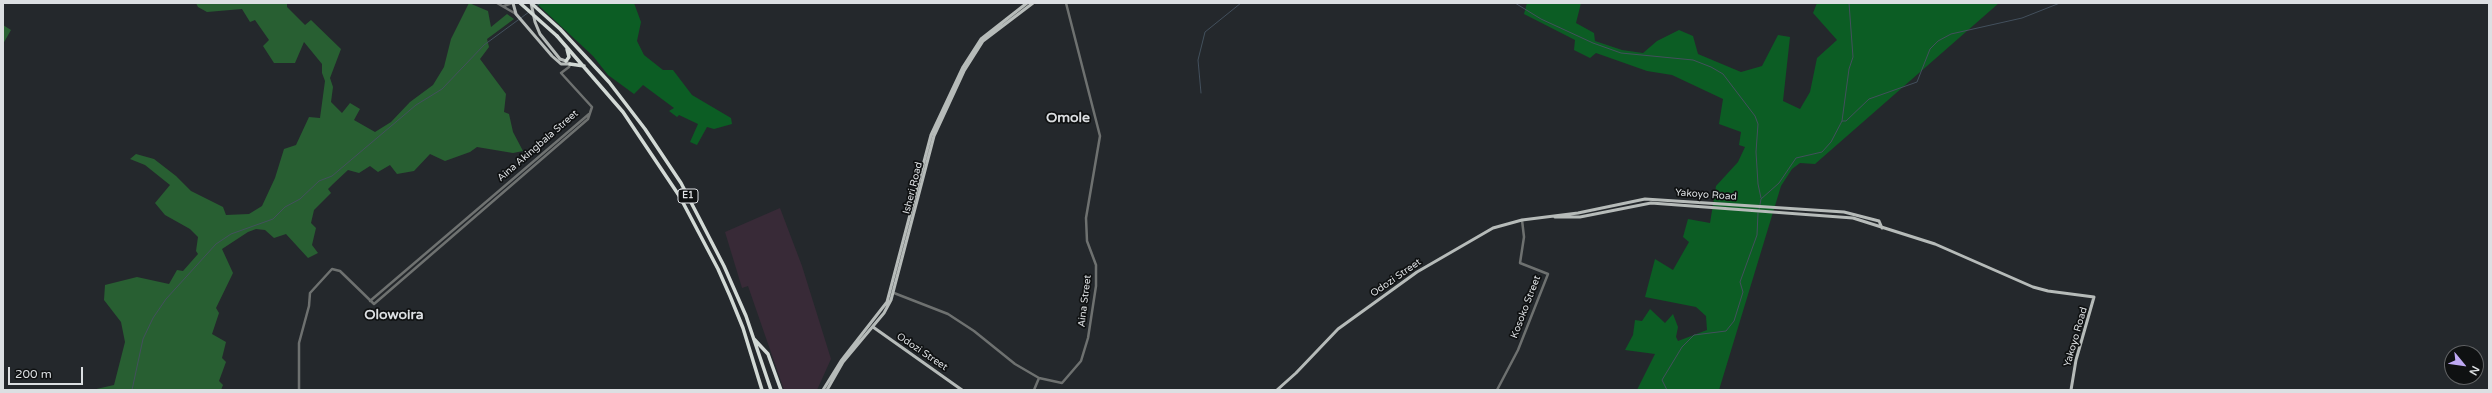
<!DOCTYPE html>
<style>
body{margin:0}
#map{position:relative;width:2492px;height:393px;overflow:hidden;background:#24282c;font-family:"Varela Round",sans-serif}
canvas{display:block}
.frame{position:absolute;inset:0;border:4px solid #dcdfe2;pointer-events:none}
.north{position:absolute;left:2444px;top:345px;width:40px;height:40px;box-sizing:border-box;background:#0f1112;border:1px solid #616365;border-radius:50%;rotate:119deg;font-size:11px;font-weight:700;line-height:16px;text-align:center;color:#dcdfe2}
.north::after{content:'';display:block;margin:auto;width:14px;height:18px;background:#bfa9f4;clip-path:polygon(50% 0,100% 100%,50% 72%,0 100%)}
.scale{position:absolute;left:8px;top:367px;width:75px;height:18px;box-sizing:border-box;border:2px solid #dcdfe2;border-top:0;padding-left:5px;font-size:12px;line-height:14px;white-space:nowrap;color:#dcdfe2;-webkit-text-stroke:3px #0f1112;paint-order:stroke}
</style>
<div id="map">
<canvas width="2492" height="393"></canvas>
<div class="frame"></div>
<div class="north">N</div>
<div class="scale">200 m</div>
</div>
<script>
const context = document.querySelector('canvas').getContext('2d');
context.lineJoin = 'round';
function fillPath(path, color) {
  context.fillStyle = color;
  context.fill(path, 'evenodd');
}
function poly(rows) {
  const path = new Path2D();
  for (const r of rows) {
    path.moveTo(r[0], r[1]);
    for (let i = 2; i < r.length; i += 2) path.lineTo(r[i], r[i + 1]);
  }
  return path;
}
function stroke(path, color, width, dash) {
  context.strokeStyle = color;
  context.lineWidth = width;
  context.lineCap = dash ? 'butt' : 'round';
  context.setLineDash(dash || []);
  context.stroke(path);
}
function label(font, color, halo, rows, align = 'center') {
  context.font = font + ' "Varela Round",sans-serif';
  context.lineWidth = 3.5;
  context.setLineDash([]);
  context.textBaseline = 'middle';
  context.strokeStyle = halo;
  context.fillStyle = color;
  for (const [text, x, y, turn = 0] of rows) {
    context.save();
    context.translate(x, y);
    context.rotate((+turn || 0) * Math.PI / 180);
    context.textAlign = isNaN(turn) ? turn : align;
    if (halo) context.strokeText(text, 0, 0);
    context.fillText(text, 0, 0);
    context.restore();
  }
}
const industrial = poly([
 [780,208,802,266,831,359,817,390,784,390,748,286,742,288,725,232]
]);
const green = poly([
 [196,3,287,3,287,7,305,25,311,20,341,49,330,78,333,87,331,102,342,113,350,103,360,109,354,120,375,132,391,122,410,102,433,85,444,67,451,39,469,3,488,11,491,27,507,14,514,19,487,39,489,47,480,59,506,94,504,112,509,114,513,132,523,151,513,153,477,147,470,152,445,161,430,154,414,171,397,174,390,165,378,172,370,166,359,173,348,170,333,184,328,189,331,193,314,210,311,223,316,228,312,245,318,253,308,258,286,234,274,238,265,230,256,229,248,232,222,249,233,273,216,308,219,313,212,334,226,342,222,358,226,362,219,381,223,385,221,390,92,390,114,385,125,342,121,322,104,300,105,285,137,277,169,284,177,270,183,271,198,254,196,251,198,237,190,229,165,215,155,203,170,185,145,165,130,159,136,154,154,159,176,176,191,191,223,207,226,215,249,214,262,206,275,178,284,149,296,145,309,117,320,118,325,81,322,73,322,64,304,42,295,63,274,63,263,46,269,40,255,20,250,22,242,9,207,12,198,7],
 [3,25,11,30,3,44]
]);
const forest = poly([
 [536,3,634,3,641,22,637,41,644,55,663,70,673,70,692,95,731,118,732,124,714,129,707,127,697,145,690,142,698,124,679,115,677,117,669,111,674,108,643,85,634,94,608,75,593,56],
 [1527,3,1581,3,1576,23,1594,33,1595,41,1622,50,1643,53,1657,41,1679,30,1693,36,1698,54,1741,72,1762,66,1778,35,1790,37,1783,101,1800,109,1810,92,1817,58,1837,40,1813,13,1817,3,1999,3,1815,164,1800,163,1792,169,1781,186,1719,390,1637,390,1655,354,1625,350,1633,335,1635,320,1642,321,1650,309,1665,323,1673,314,1678,327,1676,337,1678,341,1707,330,1706,316,1696,307,1645,297,1655,259,1673,270,1689,242,1683,237,1688,219,1710,223,1716,186,1738,162,1745,147,1739,145,1741,132,1719,124,1723,99,1672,75,1647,71,1596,53,1590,58,1574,50,1575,40,1524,14]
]);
const stream = poly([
 [1515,3,1541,19,1593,43,1621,53,1693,60,1711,67,1723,74,1755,116,1758,124,1756,152,1758,184,1761,198],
 [536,6,541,3],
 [1201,93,1198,60,1205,32,1241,3],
 [1842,121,1849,69,1853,57,1849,3],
 [1759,210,1761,199,1779,183,1796,158,1822,152,1831,142,1842,121,1846,121,1869,99,1917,82,1930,49,1938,41,1951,34,2022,18,2060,3],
 [132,390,143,339,153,318,166,299,216,244,231,234,273,219,285,207,300,199,319,181,332,176,416,105,442,89,484,45,529,12],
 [1667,390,1662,380,1682,347,1694,335,1726,331,1734,321,1743,292,1740,282,1757,235,1758,213]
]);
const minor = poly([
 [497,3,516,14],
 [504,6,512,3],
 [894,293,948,314,974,331,1015,364,1039,378,1062,383,1081,361,1088,338,1096,286,1096,265,1087,241,1086,218,1100,136,1066,3],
 [370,301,589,114],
 [299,390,299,343,309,306,310,293,332,269,340,271,374,304,588,119,592,107,561,73,569,67,570,64,566,61],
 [1034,390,1039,378],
 [1497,390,1518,350,1548,274,1520,263,1524,237,1522,220]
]);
const major = poly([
 [513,3,516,14,552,56,561,64,570,64],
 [531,3,535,22,540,34,560,59,566,61],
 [1555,217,1580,217,1651,203,1853,218,1935,244,2033,287,2048,291,2094,297,2076,360,2071,390],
 [873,327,962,390],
 [823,390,841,361,887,302,931,135,963,67,981,39,1027,3],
 [827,390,843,362,884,313,891,300,934,136,964,71,983,41,1033,3],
 [1277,390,1296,373,1338,329,1417,272,1493,228,1522,220,1578,213,1645,199,1844,212,1879,221,1882,228]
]);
const highway = poly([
 [531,3,560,29,609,82,645,129,681,183,724,266,746,316,771,390],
 [557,36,623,112,680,197,718,269,730,296,743,328,762,390],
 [566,61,569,57,567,49],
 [570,64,584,66],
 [754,339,768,354,781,390]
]);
const highwayBridge = poly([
 [520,3,557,36]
]);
const shields = [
 [688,196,20]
];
const shieldNames = [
 ["E1",688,196]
];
const streetNames = [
 ["Aina Akingbala Street",538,146,-41],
 ["Isheri Road",913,188,-76],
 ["Yakoyo Road",1706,195,4],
 ["Odozi Street",1396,278,-35],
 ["Aina Street",1085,301,-83],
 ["Kosoko Street",1526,307,-69],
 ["Yakoyo Road",2076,337,-74],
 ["Odozi Street",922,352,34]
];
const districtNames = [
 ["Omole",1068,118],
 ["Olowoira",394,315]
];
fillPath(industrial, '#382a37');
fillPath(green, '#285f32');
fillPath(forest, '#0c5d24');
stroke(stream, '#43505d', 1);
stroke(minor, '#6e7170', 2.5);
stroke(major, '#b6bbb9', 3);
stroke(highway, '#d2d9d5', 3.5);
stroke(highwayBridge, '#d2d9d5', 3.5);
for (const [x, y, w] of shields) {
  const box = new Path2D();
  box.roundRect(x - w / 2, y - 7, w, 14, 3);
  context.fillStyle = '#0f1112';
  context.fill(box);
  stroke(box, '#dcdfe2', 1);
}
label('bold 9px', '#dcdfe2', null, shieldNames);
label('10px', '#dcdfe2', '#0f1112', streetNames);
label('bold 14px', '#dcdfe2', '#0f1112', districtNames);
</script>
